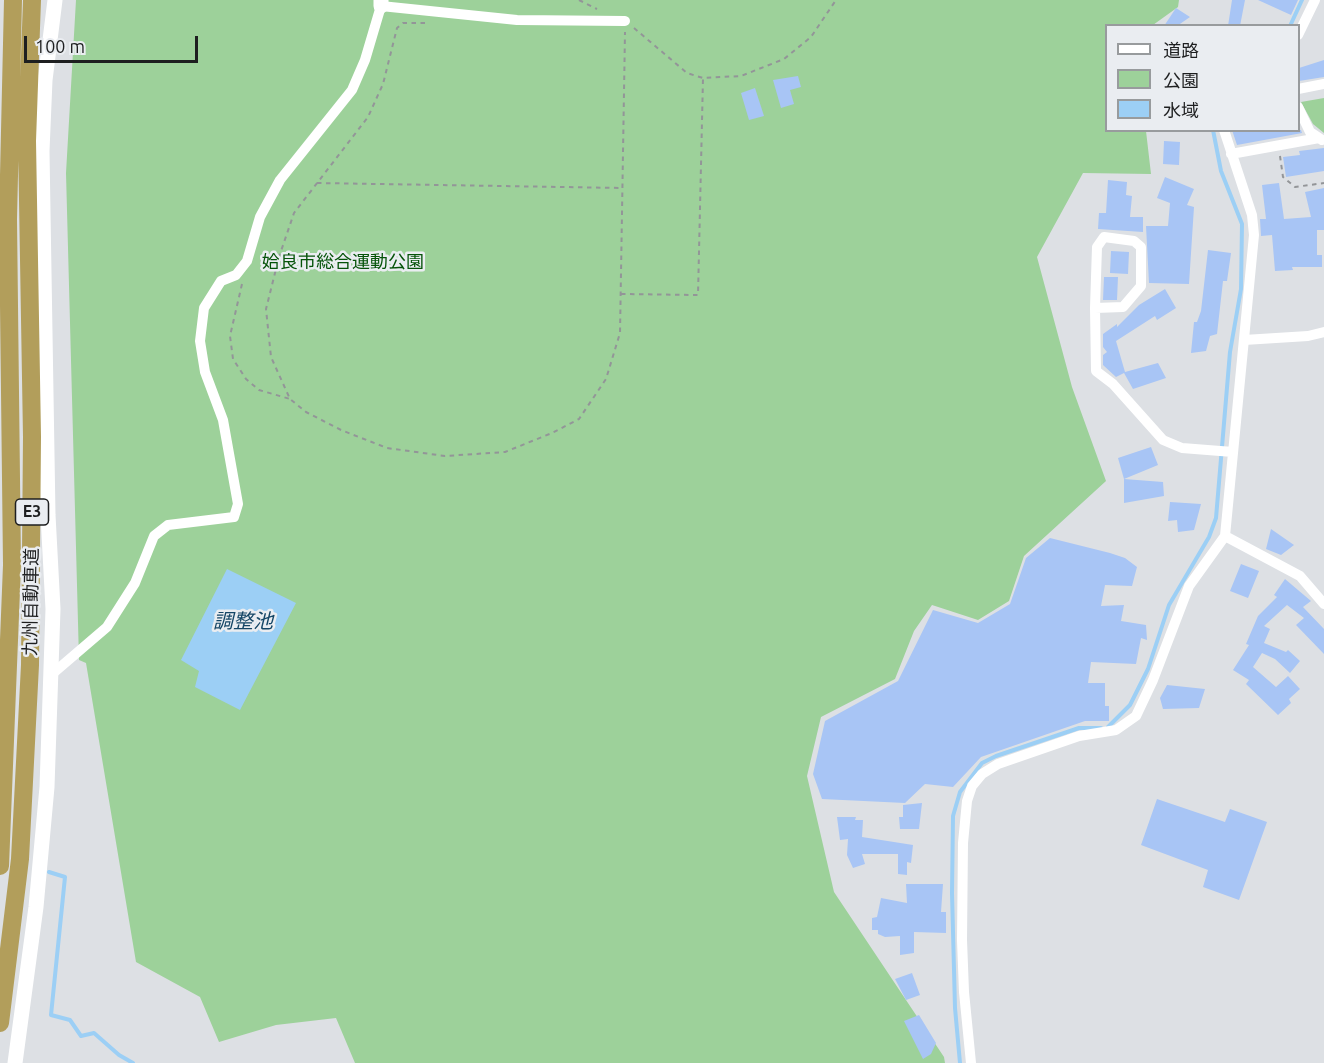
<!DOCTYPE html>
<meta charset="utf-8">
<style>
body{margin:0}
#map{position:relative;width:1324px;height:1063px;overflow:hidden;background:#dde0e4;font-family:Ubuntu,"Noto Sans JP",sans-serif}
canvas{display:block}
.legend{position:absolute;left:1105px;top:24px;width:195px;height:108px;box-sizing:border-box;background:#eaedf1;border:2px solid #989b9d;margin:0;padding:8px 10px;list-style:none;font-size:18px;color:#1e1f20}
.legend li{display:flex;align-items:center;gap:12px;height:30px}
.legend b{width:30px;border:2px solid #989b9d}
.scale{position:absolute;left:24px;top:36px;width:174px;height:27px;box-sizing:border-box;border:3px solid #1e1f20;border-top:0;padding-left:8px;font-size:18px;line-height:21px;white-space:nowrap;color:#1e1f20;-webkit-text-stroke:4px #eaedf1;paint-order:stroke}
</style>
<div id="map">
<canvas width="1324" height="1063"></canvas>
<ul class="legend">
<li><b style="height:8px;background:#fff"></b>道路</li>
<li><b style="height:16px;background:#9dd19a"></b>公園</li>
<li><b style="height:16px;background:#9ccff5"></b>水域</li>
</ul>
<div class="scale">100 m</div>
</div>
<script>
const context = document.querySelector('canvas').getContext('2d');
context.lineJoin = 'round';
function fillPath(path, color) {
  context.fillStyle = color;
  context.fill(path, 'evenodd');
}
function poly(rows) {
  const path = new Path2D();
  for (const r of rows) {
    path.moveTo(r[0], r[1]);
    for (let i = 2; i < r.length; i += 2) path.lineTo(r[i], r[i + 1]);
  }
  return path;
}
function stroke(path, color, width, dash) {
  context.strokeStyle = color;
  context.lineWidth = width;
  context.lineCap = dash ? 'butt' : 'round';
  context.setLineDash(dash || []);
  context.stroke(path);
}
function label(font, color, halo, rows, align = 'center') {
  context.font = font + ' Ubuntu,"Noto Sans JP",sans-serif';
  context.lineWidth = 5;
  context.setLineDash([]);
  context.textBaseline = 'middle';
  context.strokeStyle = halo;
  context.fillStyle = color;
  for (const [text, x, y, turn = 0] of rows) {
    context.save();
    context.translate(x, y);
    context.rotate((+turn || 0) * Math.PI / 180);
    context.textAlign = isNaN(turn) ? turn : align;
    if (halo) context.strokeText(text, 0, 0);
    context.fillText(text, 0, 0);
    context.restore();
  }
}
const green = poly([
 [76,0,1179,0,1178,7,1153,25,1106,26,1106,130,1146,131,1151,174,1083,173,1037,257,1072,387,1106,481,1024,556,1009,601,978,620,932,605,914,631,895,679,821,717,807,776,834,892,944,1057,945,1063,355,1063,336,1018,276,1025,219,1042,200,997,136,962,86,663,79,660,66,173],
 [1324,98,1324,133,1313,124,1301,102]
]);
const water = poly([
 [227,569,296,603,240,710,195,687,199,671,181,660]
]);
const stream = poly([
 [1290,26,1302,0],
 [1108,727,1130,705,1148,669,1169,605,1209,537,1216,518,1230,352,1241,289,1242,224,1221,171,1213,130],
 [49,872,65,877,51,1015,70,1020,81,1036,94,1033,119,1055,133,1063],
 [960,1063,955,1008,952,893,953,816,960,792,982,763,996,756,1079,728,1101,728]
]);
const building = poly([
 [1232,0,1245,0,1240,26,1228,26],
 [1258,0,1298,0,1291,15],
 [1176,8,1190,17,1177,26,1164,26],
 [1324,60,1324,77,1299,81,1299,68],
 [798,76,801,87,790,90,794,104,781,108,773,80],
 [755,88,764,116,749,120,741,93],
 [1232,130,1301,130,1302,133,1237,145],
 [1164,141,1180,142,1179,165,1163,164],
 [1324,148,1324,171,1286,177,1283,157,1300,155,1299,151],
 [1165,177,1194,189,1187,205,1194,207,1189,284,1149,283,1146,226,1168,226,1170,203,1157,198],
 [1108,180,1127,182,1126,195,1132,196,1130,217,1143,217,1143,232,1098,229,1099,213,1106,213],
 [1279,183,1284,219,1311,217,1305,192,1324,188,1324,230,1317,230,1317,255,1322,255,1322,267,1292,267,1293,270,1275,271,1272,235,1261,236,1260,219,1266,219,1262,185],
 [1208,250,1231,253,1227,281,1223,281,1217,334,1210,336,1206,351,1191,353,1194,322,1197,322,1201,311],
 [1111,251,1129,252,1128,274,1110,273],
 [1104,277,1118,277,1117,300,1103,300],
 [1165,289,1176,308,1157,320,1155,316,1116,341,1125,372,1158,363,1166,378,1133,389,1124,373,1116,377,1103,365,1103,355,1107,352,1103,347,1103,334,1117,324,1117,327,1139,305],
 [1151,447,1158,465,1124,479,1118,458],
 [1124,479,1163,482,1164,496,1124,503],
 [1170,502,1201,504,1194,530,1178,532,1177,520,1168,521],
 [1271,529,1294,545,1281,555,1266,549],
 [1050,538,1110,553,1125,558,1137,567,1132,586,1105,585,1101,606,1124,605,1121,621,1146,625,1147,640,1141,638,1136,664,1091,662,1088,683,1105,683,1105,706,1109,706,1109,721,1085,721,981,757,953,787,925,784,905,803,822,799,813,774,825,721,898,681,933,610,978,623,1010,604,1026,558],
 [1241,564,1259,571,1248,598,1230,591],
 [1285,579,1311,601,1303,607,1324,629,1324,654,1296,625,1304,618,1287,605,1264,626,1270,629,1264,643,1286,652,1288,650,1300,661,1290,673,1275,659,1262,653,1253,667,1276,687,1288,676,1300,689,1289,699,1291,703,1278,715,1246,684,1249,680,1233,670,1249,645,1246,644,1258,616,1277,597,1274,595],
 [1167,685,1205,689,1199,708,1163,709,1160,698],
 [1157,799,1225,822,1230,809,1267,822,1239,900,1203,887,1208,870,1141,845],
 [922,803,919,829,900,829,899,817,903,817,903,805],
 [837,817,856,817,855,820,863,820,862,837,913,845,911,863,907,862,907,875,898,874,898,854,862,854,865,864,853,868,847,855,848,839,840,840],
 [906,884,943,884,941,912,946,912,946,933,914,932,914,953,900,955,900,936,885,937,878,934,878,930,872,930,872,918,877,917,881,898,907,903],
 [912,973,920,995,906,1000,895,979],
 [919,1015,936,1043,931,1054,923,1059,904,1021]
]);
const path = poly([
 [579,0,597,9],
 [425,23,403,23,397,28,383,84,368,117,294,213,279,257,266,309,271,357,290,399,306,412,341,430,387,448,445,456,505,452,552,433,579,419,606,379,620,333,625,32],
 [634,28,687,73,703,78,741,76,784,59,811,37,836,0],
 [1280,156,1283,177,1295,187,1324,183],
 [317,183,623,188],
 [242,284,230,336,233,359,246,379,259,390,290,399],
 [621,294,698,295,703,78]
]);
const street = poly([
 [1298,35,1315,0],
 [1298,89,1324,84],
 [1298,107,1310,132,1322,140],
 [1231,154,1319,138],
 [1095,308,1123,307,1141,286,1141,247,1134,241,1104,237,1097,247,1095,308,1096,371,1113,384,1163,440,1182,448,1233,452],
 [1244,340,1308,336,1324,332],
 [1225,536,1300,576,1324,604],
 [51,675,107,627,135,583,154,536,168,525,234,517,238,504,223,420,205,372,200,341,204,308,221,281,236,275,247,261,260,217,280,180,352,90,365,60,381,6,517,20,625,21],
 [971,1063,964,992,962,940,963,843,967,801,972,786,982,774,998,764,1079,736,1116,730,1136,716,1153,680,1189,586,1225,536,1254,235,1252,215,1224,130]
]);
const secondary = poly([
 [381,0,381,6],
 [15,1063,36,907,47,787,53,609,48,515,42,151,45,80,55,0]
]);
const highway = poly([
 [0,866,12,565,8,219,13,0],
 [0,1023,20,859,30,665,32,437,27,141,32,0]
]);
const shields = [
 [32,512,33]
];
const shieldNames = [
 ["E3",32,512]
];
const parkNames = [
 ["姶良市総合運動公園",343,262]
];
const streetNames = [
 ["九州自動車道",31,602,-89]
];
const waterNames = [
 ["調整池",243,621]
];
fillPath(green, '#9dd19a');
fillPath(water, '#9ccff5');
stroke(stream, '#9ccff5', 4);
fillPath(building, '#a8c5f5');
stroke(path, '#939598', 2, [4.5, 4.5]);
stroke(street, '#fff', 10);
stroke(secondary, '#fff', 15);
stroke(highway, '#b29e5b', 18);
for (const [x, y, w] of shields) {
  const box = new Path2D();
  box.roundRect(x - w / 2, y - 13, w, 26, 4.5);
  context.fillStyle = '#eaedf1';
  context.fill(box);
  stroke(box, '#1e1f20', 1.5);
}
label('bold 16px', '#1e1f20', null, shieldNames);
label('18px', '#055309', '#eaedf1', parkNames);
label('18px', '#1e1f20', '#eaedf1', streetNames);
label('italic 20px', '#154666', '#eaedf1', waterNames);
</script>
